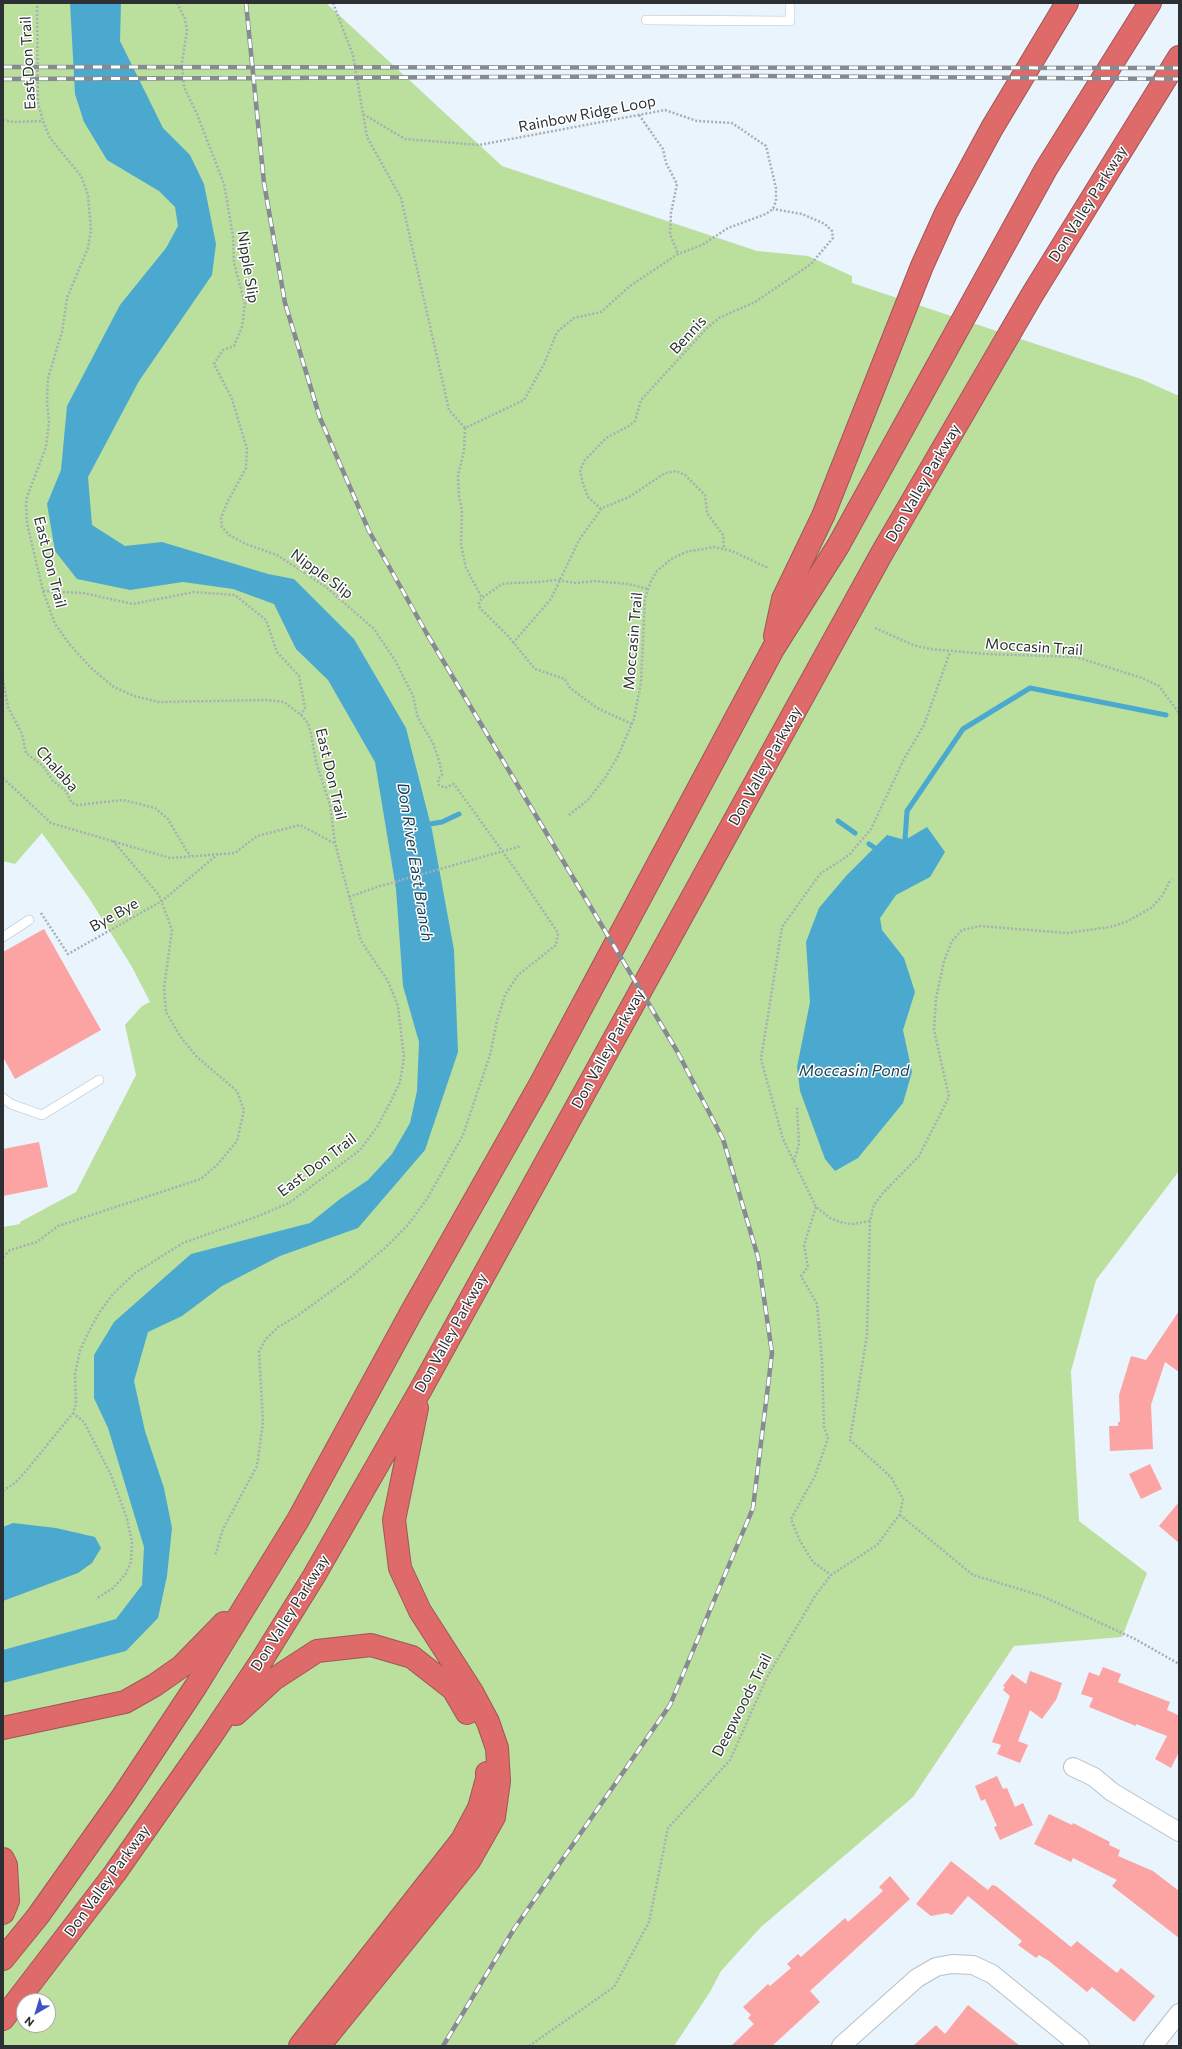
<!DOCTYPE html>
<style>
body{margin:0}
#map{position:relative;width:1182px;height:2049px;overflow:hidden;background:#eaf4fd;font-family:Commissioner,sans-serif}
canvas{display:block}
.frame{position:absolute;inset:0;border:4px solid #2c3033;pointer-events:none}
.north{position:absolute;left:16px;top:1993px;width:40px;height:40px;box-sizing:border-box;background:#fff;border:1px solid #abacad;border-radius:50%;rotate:218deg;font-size:11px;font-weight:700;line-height:16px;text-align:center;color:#2c3033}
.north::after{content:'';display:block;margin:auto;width:14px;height:18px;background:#3f53c6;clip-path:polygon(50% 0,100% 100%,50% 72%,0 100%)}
</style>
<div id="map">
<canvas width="1182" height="2049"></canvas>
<div class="frame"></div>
<div class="north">N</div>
</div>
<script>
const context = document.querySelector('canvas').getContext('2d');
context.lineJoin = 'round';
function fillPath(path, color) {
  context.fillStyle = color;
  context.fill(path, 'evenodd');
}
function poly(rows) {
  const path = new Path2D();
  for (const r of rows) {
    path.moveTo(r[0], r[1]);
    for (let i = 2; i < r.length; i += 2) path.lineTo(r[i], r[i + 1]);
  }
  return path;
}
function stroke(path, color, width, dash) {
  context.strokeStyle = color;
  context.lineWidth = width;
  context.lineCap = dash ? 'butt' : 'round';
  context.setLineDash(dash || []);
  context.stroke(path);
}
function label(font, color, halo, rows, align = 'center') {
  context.font = font + ' Commissioner,sans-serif';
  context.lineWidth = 3;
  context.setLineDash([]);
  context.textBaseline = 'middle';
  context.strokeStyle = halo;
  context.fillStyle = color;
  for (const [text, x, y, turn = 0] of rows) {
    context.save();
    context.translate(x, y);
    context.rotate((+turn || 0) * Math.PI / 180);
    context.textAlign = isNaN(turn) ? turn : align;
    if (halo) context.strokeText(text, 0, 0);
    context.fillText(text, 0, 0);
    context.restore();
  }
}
const green = poly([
 [3,3,326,3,502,166,757,251,808,256,852,276,852,283,1141,379,1179,396,1179,1171,1096,1280,1071,1371,1079,1521,1147,1573,1122,1637,1014,1646,913,1797,761,1927,721,1971,710,1992,674,2046,3,2046,3,1227,20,1224,20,1222,76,1192,136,1075,125,1025,142,1006,150,1002,132,967,89,898,42,833,15,864,3,861],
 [24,2001,48,2001,48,2025,24,2025]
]);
const water = poly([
 [70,3,121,3,120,41,163,128,190,155,204,184,216,244,212,275,139,381,88,477,92,525,125,546,162,542,268,574,294,579,354,639,406,728,432,830,454,950,458,1052,425,1150,358,1228,280,1256,222,1286,182,1316,148,1332,134,1381,145,1431,164,1488,172,1528,167,1576,158,1618,126,1651,3,1683,3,1650,116,1619,142,1585,144,1547,108,1428,94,1398,94,1355,114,1322,191,1254,310,1223,340,1199,368,1180,392,1154,410,1123,417,1091,419,1042,403,986,396,889,375,762,328,680,296,649,274,604,233,589,183,582,130,590,77,579,55,551,47,504,61,470,67,406,120,305,166,248,178,226,175,207,159,191,107,160,84,122,75,94],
 [927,827,945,852,930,877,896,895,880,918,882,930,904,958,915,992,903,1030,912,1072,903,1103,858,1158,835,1171,825,1159,800,1091,797,1067,810,1002,806,942,819,908,846,876,887,835,905,840],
 [13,1523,56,1528,95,1537,101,1548,92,1563,78,1573,3,1601,3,1527]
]);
const stream = poly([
 [838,821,855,833],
 [424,825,442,822,459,814],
 [905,840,907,811,963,729,1030,688,1166,715],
 [869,844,875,848]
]);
const building = poly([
 [44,929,101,1030,15,1079,3,1057,3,952],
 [39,1142,48,1187,3,1196,3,1149],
 [1179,1311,1179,1372,1165,1362,1151,1405,1153,1449,1110,1451,1109,1426,1118,1426,1118,1422,1120,1422,1119,1395,1131,1356,1146,1360],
 [1150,1464,1162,1489,1141,1499,1129,1474],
 [1179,1502,1179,1543,1159,1526],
 [1103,1667,1121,1674,1118,1682,1170,1702,1167,1710,1178,1715,1179,1713,1179,1752,1171,1768,1155,1759,1167,1736,1136,1724,1136,1726,1089,1707,1093,1698,1081,1694,1089,1672,1099,1676],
 [1030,1671,1062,1683,1056,1700,1042,1719,1030,1710,1018,1741,1028,1745,1020,1763,997,1754,1001,1745,992,1742,1010,1696,1003,1690,1005,1687,1003,1686,1012,1674,1026,1684],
 [997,1776,1003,1789,1007,1788,1015,1807,1023,1803,1033,1825,1000,1840,994,1827,997,1826,985,1799,981,1801,975,1786],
 [1049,1814,1072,1825,1073,1823,1110,1842,1109,1845,1120,1850,1118,1856,1153,1871,1179,1891,1179,1938,1112,1886,1117,1880,1073,1858,1071,1862,1034,1844],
 [951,1861,988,1890,992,1885,996,1886,1071,1947,1077,1941,1117,1973,1121,1968,1155,1996,1134,2022,1092,1987,1087,1992,1049,1961,1039,1955,1036,1958,1018,1945,1022,1941,968,1896,952,1915,947,1913,931,1916,916,1904],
 [890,1876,910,1899,810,1991,820,2002,772,2046,731,2046,754,2024,748,2018,751,2015,743,2007,768,1984,770,1986,791,1968,787,1964,798,1954,801,1957,845,1918,848,1922,883,1891,879,1887],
 [968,2005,1020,2046,913,2046,936,2025,945,2034]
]);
const path = poly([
 [177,3,185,19,187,31,182,62,184,87,197,114,224,184,233,236,234,263,245,304,242,327,234,346,223,350,214,364,232,399,247,449,246,468,228,501,221,518,222,527,229,535,246,544,277,555,326,587,374,629,396,662,413,696,418,718,433,743,439,760,442,775,438,779,439,785,445,788,454,784,513,866,558,933,556,945,518,975,505,995,497,1021,490,1055,463,1135,427,1199,407,1226,386,1247,352,1276,297,1316,278,1327,265,1340,259,1352,263,1422,257,1466,223,1529,215,1556],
 [333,3,353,55,363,114,367,137,401,198,449,410,465,428,524,400,544,364,557,332,574,318,601,312,630,286,678,254,702,245,728,228,766,214,773,209,776,201,776,188,766,146,732,123,697,121,665,110,479,145,405,139,363,114],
 [639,115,663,149,666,163,677,184,671,213,670,234,678,254],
 [3,120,13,122,43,121],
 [465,428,464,451,458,475,459,496,462,510,461,544,466,568,482,598],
 [601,509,588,497,583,484,580,470,585,460,606,438,629,426,635,421,641,400,706,329,719,318,755,302,811,264,833,238,832,231,825,224,802,214,773,209],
 [43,591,83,593,133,604,194,592,235,595,266,620,277,652,299,676,305,708,301,715],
 [875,628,913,645,930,649,986,654,1076,657,1142,678,1159,686,1179,713],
 [513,643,551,599,579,540,602,508,629,497,665,473,676,471,685,475,705,495,707,513,723,535,724,549],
 [3,679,8,707,22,734,26,753,43,766,53,781,66,791,72,803,77,805,123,800,155,808,168,819,186,850,191,856],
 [632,724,597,708,570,688,565,679,535,669,508,636,480,608,479,603,482,598,502,584,513,583,538,582,557,580,576,583,594,581,628,584,648,589],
 [3,778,51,823,170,858,235,853,257,836,300,825,334,843],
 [569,815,588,800,605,778,617,758,634,719,641,682,645,598,651,581,657,571,671,559,686,552,714,547,732,551,768,568],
 [349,897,377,887,521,846],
 [41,913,68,954,162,901,218,854],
 [794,1161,799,1144,797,1107],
 [816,1207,804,1245,808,1267,801,1276,817,1304,822,1360,824,1427,828,1438,815,1476,791,1519,800,1541,813,1562,831,1575],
 [870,1221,853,1224,843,1223,830,1218,816,1207,783,1139,761,1059,782,927,820,874,849,855,871,829,904,759,924,725,950,652],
 [3,1257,10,1250,37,1242,58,1226,201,1179,218,1164,237,1141,244,1110,237,1091,197,1057,180,1036,166,1012,164,988,172,930,159,895,113,841],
 [73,1413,84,1422,111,1475,127,1519,132,1542,131,1562,125,1575,113,1588,96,1599],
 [3,1491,16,1482,26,1471,73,1413,76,1404,75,1374,80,1351,86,1337,99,1313,113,1294,135,1273,183,1243,256,1217,289,1203,360,1150,377,1127,391,1101,400,1082,404,1058,398,1006,388,981,361,941,335,843,330,805,316,762,311,734,308,723,301,715,284,702,267,700,159,702,134,696,114,687,91,668,71,646,55,624,43,591,27,523,26,505,27,497,46,447,49,422,47,401,48,378,62,332,67,298,88,248,91,230,88,195,81,176,50,138,43,121,38,103,37,3],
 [900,1515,973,1575,1042,1596,1135,1639,1179,1664],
 [529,2046,614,1987,649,1922,668,1828,730,1760,767,1677,815,1596,831,1575,877,1545,900,1514,903,1499,891,1477,850,1440,867,1335,870,1221,874,1205,882,1194,919,1156,949,1097,934,1030,936,999,944,961,952,941,962,930,980,926,1067,933,1110,927,1126,922,1151,908,1162,896,1171,879]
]);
const lane = poly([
 [646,20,790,21,790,3],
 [3,937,29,920],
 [3,1098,11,1104,42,1115,99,1080]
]);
const street = poly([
 [1073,1767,1094,1777,1112,1792,1179,1832],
 [841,2046,917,1978,936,1967,952,1964,973,1965,992,1974,1080,2046],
 [1153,2046,1179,2013]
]);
const highway = poly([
 [775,636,783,599,823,516,922,266,946,213,992,128,1067,3],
 [236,1714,274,1679,317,1651,371,1645,412,1657,453,1689,467,1713],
 [3,1728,125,1702,155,1685,182,1666,224,1623],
 [3,1859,6,1865,8,1901,3,1913],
 [3,1959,38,1916,123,1796,196,1686,298,1520,412,1311,541,1083,773,649,838,546,1046,169,1150,3],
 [3,2019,115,1873,211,1736,260,1663,314,1576,421,1389,882,553,1032,295,1179,57],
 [300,2046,462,1840,479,1808,487,1779,487,1773],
 [319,2046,469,1861,494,1817,499,1781,497,1748,488,1722,472,1692,420,1611,400,1568,394,1520,417,1408]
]);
const rail = poly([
 [246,3,264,183,285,303,320,418,369,531,427,634,677,1051,723,1139,758,1257,772,1353,753,1508,670,1705,514,1929,443,2046],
 [3,67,1179,68],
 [3,79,759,76,1179,79]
]);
const streetNames = [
 ["East Don Trail",28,63,-93],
 ["Rainbow Ridge Loop",587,114,-11],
 ["Don Valley Parkway",1088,204,-58],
 ["Nipple Slip",248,267,81],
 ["Bennis",688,335,-47],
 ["Don Valley Parkway",923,483,-60],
 ["East Don Trail",50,562,76],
 ["Nipple Slip",322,574,36],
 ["Moccasin Trail",633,641,-85],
 ["Moccasin Trail",1034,647,4],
 ["Don Valley Parkway",765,766,-61],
 ["Chalaba",57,769,48],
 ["East Don Trail",331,774,77],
 ["Bye Bye",114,915,-29],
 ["Don Valley Parkway",608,1049,-61],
 ["East Don Trail",317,1165,-37],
 ["Don Valley Parkway",451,1333,-61],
 ["Don Valley Parkway",290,1613,-58],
 ["Deepwoods Trail",742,1705,-63],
 ["Don Valley Parkway",107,1881,-54]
];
const waterNames = [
 ["Don River East Branch",415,862,81],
 ["Moccasin Pond",854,1071]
];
fillPath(green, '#bbdf9d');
fillPath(water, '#4ba9d0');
stroke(stream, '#4ba9d0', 5);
fillPath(building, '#fca4a3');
stroke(lane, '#b6c0c8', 10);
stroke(street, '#b6c0c8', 20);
stroke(highway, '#a05657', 24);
stroke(path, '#a7afb6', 2.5, [2, 2]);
stroke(lane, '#fff', 9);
stroke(street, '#fff', 18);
stroke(highway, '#de6b6a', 22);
stroke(rail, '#858b91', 4.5);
stroke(rail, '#fff', 3, [9]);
label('15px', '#2c3033', '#fff', streetNames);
label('italic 16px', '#194252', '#fff', waterNames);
</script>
